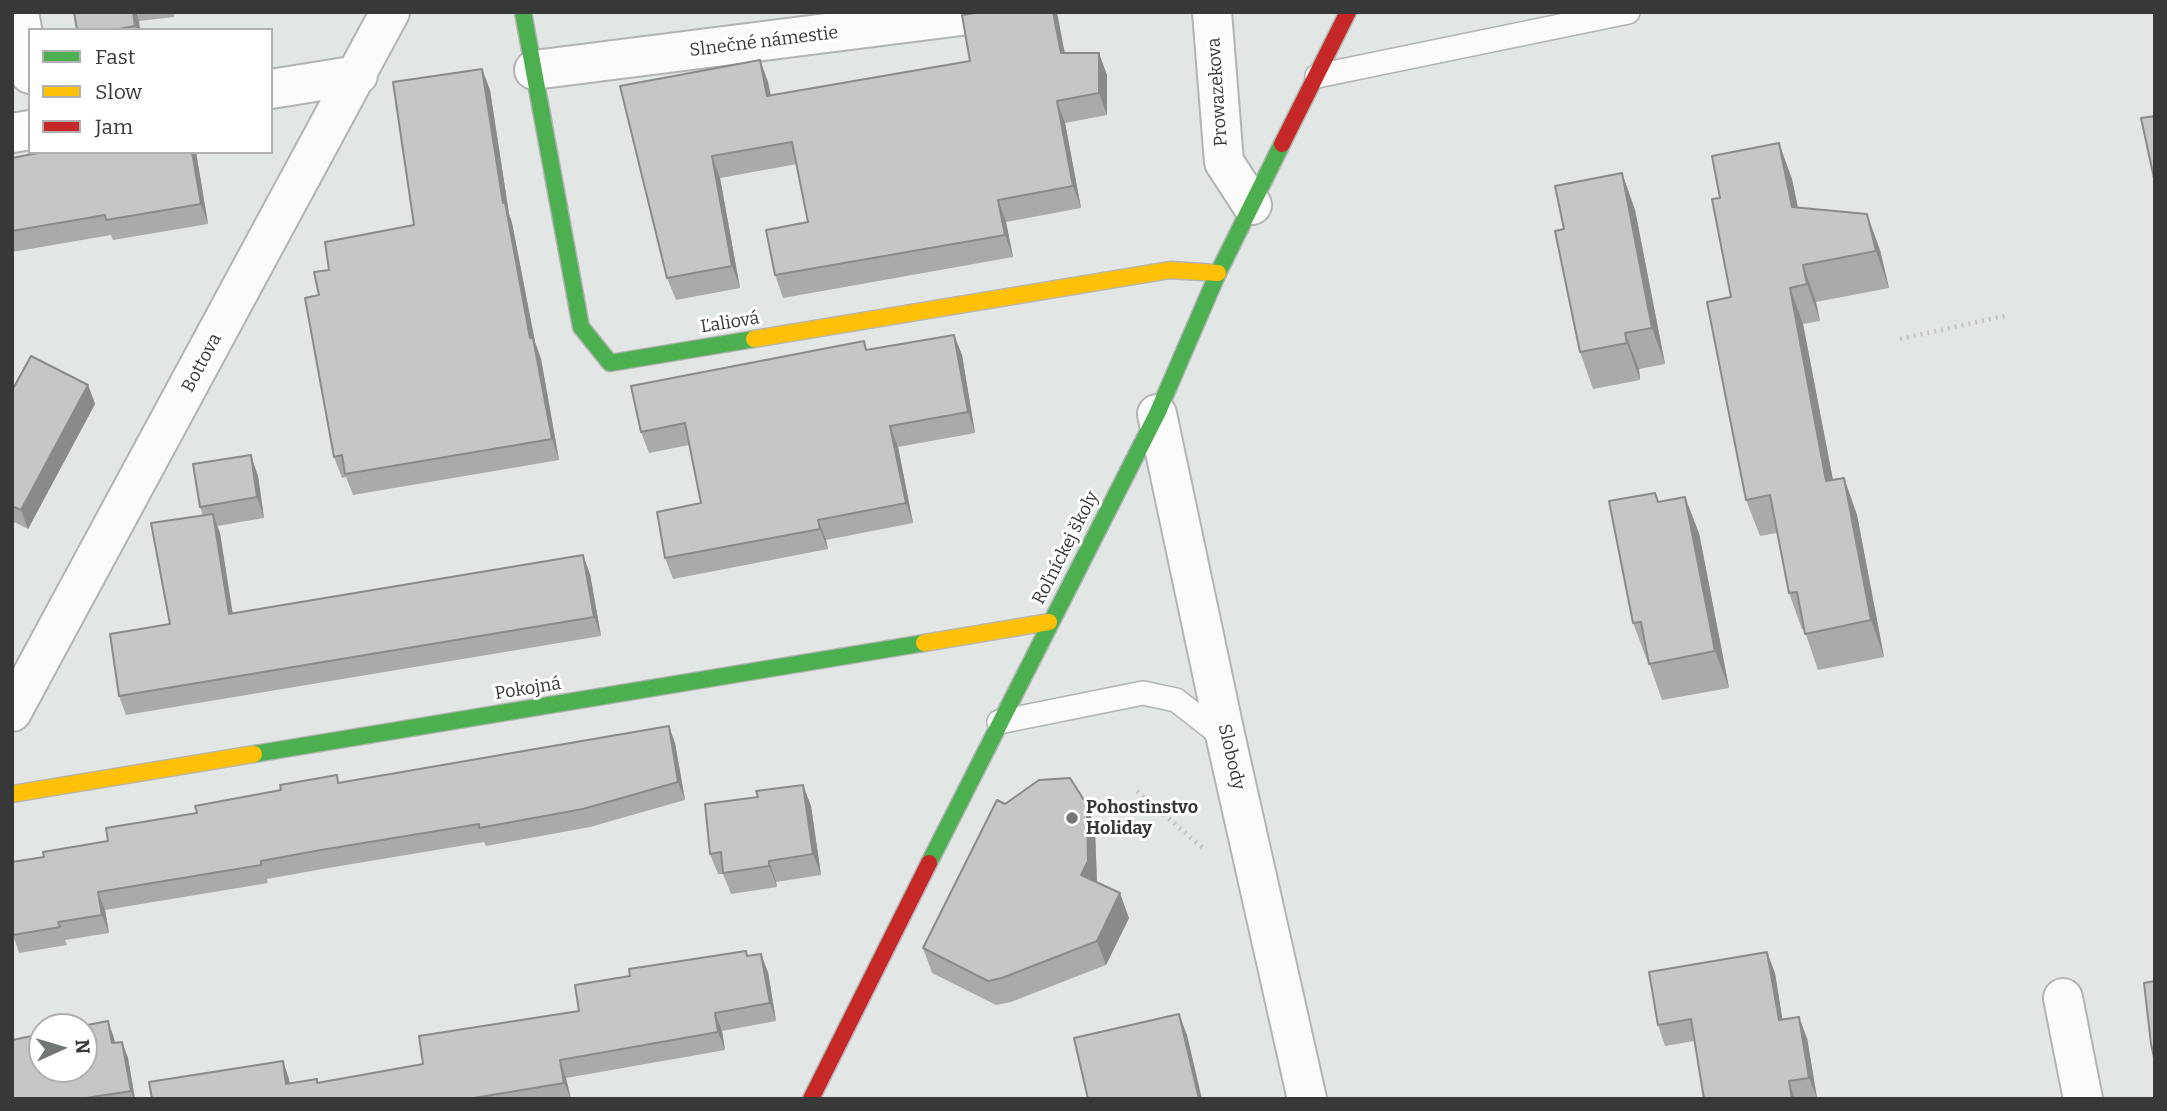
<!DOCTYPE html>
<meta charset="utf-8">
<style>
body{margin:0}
#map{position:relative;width:2167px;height:1111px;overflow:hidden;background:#e2e6e4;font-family:Bitter,serif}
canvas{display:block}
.frame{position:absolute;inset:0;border:14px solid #363938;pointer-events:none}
.legend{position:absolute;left:28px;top:28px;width:245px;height:126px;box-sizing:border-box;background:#fff;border:2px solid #afb0af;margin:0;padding:9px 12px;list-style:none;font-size:21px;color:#363938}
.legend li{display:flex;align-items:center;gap:14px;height:35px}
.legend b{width:35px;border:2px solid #afb0af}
.north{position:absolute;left:28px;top:1013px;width:70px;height:70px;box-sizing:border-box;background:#fff;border:2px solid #afb0af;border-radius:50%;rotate:86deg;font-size:19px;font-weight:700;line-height:28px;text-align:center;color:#363938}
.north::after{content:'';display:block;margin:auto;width:24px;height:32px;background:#727674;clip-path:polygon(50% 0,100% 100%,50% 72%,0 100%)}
</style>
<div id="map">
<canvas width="2167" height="1111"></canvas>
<div class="frame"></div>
<ul class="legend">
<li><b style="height:9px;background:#4caf50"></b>Fast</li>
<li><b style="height:9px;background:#ffc107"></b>Slow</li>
<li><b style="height:9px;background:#c62828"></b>Jam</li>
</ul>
<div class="north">N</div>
</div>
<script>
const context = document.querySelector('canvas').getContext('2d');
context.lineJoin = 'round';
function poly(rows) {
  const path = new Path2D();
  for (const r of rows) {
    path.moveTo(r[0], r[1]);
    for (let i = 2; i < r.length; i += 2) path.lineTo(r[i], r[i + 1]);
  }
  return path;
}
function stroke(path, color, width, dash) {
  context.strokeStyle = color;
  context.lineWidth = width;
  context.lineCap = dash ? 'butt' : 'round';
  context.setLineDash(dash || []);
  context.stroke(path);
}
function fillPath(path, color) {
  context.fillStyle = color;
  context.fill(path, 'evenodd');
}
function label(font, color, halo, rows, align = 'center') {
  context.font = font + ' Bitter,serif';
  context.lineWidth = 6;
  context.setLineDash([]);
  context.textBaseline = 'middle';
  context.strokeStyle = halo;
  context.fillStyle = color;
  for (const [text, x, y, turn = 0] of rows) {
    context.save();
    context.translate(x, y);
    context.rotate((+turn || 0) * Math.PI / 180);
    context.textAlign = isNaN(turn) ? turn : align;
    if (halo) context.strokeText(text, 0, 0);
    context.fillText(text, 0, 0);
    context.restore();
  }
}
const path = poly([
 [1900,339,2009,315],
 [1137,791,1205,850]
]);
const lane = poly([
 [1317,76,1628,12],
 [999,722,1143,693,1176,700,1226,739]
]);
const street = poly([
 [19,12,30,74],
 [1212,12,1224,162,1252,205],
 [534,70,993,12],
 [271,89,358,75],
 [12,133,30,130],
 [1157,414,1226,739,1307,1099],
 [12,712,390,12],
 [2063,998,2083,1099]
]);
const fast = poly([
 [523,12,581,327,610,363,754,339],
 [254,754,924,643],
 [929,863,1157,414,1218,273,1282,144]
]);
const slow = poly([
 [754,339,1170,270,1218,273],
 [924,643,1049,622],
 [12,794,254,754]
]);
const jam = poly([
 [1282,144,1348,12],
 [811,1099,929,863]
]);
const wall = poly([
 [74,12,174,12,174,17,139,21,140,30,77,30],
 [1065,53,1107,75,1107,115,1065,123,1081,208,1006,222,1013,257,783,298,775,275,808,222,797,164,720,178,740,288,676,300,667,278,620,86,760,60,768,82,771,96,970,61],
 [482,69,490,90,509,214,512,223,535,342,541,359,559,460,353,495,346,477,342,478,334,457,319,295,329,270,414,225],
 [43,152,196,152,208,224,113,240,111,235,12,252,12,158],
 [1622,173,1635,210,1665,364,1639,369,1640,380,1593,389,1580,352,1564,229],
 [1792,179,1798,208,1880,250,1889,288,1816,302,1820,321,1803,324,1833,480,1844,478,1857,515,1884,657,1818,670,1804,629,1802,629,1789,593,1777,533,1760,536,1746,500,1731,297,1720,198],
 [954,335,962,355,975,433,898,447,913,523,826,540,828,549,673,579,665,558,701,503,689,445,649,453,641,432,867,350],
 [88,385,95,404,28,529,12,521,12,386,14,387],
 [258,476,264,518,217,526,220,533,232,614,590,574,601,636,126,715,119,696,170,624,203,515,200,507],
 [1658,502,1699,533,1729,688,1662,700,1648,660,1647,660,1633,623],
 [675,743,685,800,590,827,486,846,484,842,328,868,267,879,268,883,105,910,109,933,65,940,67,945,19,953,13,935,44,857,108,841,197,813,339,782],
 [803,785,811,806,821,875,776,882,777,887,731,894,723,874,718,874,710,854,758,797],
 [1005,804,1087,805,1095,829,1097,883,1129,918,1106,965,1011,1002,996,1005,932,973,923,948],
 [748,956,768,972,776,1021,722,1031,725,1050,566,1078,571,1099,152,1099,283,1061,290,1084,317,1079,318,1083,423,1064,579,1011],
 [1775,973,1782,1019,1807,1038,1817,1098,1704,1099,1694,1041,1665,1046,1658,1025],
 [108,1021,115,1043,122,1042,128,1058,135,1099,12,1099]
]);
const shadedWall = poly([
 [133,12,136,12,139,21,140,30,137,30],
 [1053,12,1057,12,1069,75,1061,53],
 [1099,53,1107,75,1107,115,1099,93],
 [760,60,768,82,775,119,767,96],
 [482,69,490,90,509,214,512,223,535,342,541,359,559,460,552,439,503,203],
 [1057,101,1065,123,1081,208,1073,186],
 [1779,143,1792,179,1805,243,1792,207],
 [192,152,196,152,208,224,201,204],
 [712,156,720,178,740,288,732,266],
 [1622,173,1635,210,1665,364,1652,328],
 [998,200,1006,222,1013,257,1005,235],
 [1867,214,1880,250,1889,288,1876,251],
 [1803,265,1816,302,1820,321,1807,284],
 [1790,288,1803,324,1840,517,1826,481],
 [1625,333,1639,369,1640,380,1627,343],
 [954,335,962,355,975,433,968,412],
 [88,385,95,404,28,529,21,510],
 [890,426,898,447,913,523,906,503],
 [251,455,258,476,264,518,257,497],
 [1844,478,1857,515,1884,657,1871,620],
 [1685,497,1699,533,1729,688,1715,651],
 [213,514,220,533,236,634,229,614],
 [818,520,826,540,828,549,820,529],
 [583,555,590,574,601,636,594,617],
 [669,726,675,743,685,800,678,782],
 [803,785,811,806,821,875,813,854],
 [1087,805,1095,829,1097,885,1081,875],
 [769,861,776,882,777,887,769,866],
 [98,892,105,910,109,933,102,915],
 [1120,893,1129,918,1106,965,1097,941],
 [1767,952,1775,973,1786,1041,1779,1020],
 [761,954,768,972,776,1021,770,1003],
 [715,1013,722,1031,725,1050,718,1032],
 [1179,1014,1187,1035,1202,1099,1199,1099],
 [1799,1017,1807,1038,1817,1098,1809,1078],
 [108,1021,114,1038,118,1060,112,1043],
 [122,1042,128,1058,135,1099,134,1099,131,1091],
 [560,1060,566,1078,571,1099,564,1083],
 [283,1061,289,1079,292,1099,286,1084],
 [1789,1081,1795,1099,1792,1099]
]);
const building = poly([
 [74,12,133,12,135,26,113,30,77,30,74,12],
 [982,12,1053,12,1061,53,1099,53,1099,93,1057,101,1073,186,998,200,1005,235,775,275,766,230,808,222,792,142,712,156,732,266,667,278,620,86,760,60,767,96,970,61,962,15,982,12],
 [482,69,503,203,505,202,530,338,533,338,552,439,345,474,342,455,334,457,305,298,319,295,314,272,329,270,325,242,414,225,393,82,482,69],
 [2155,116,2155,183,2141,118,2155,116],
 [1779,143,1792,207,1867,214,1876,251,1803,265,1807,284,1790,288,1826,481,1844,478,1871,620,1805,634,1797,592,1789,593,1770,495,1746,500,1707,302,1731,297,1712,199,1720,198,1712,156,1779,143],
 [43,152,192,152,201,204,106,220,105,215,12,231,12,158,43,152],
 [1622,173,1652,328,1625,333,1627,343,1580,352,1555,231,1564,229,1555,186,1622,173],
 [954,335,968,412,890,426,906,503,818,520,820,529,665,558,657,512,701,503,685,423,641,432,631,386,864,341,866,350,954,335],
 [31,356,88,385,21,510,12,506,12,386,14,387,31,356],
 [251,455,257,497,200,507,193,464,251,455],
 [1655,493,1658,502,1685,497,1715,651,1649,664,1641,622,1633,623,1609,501,1655,493],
 [213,514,229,614,583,555,594,617,119,696,110,634,170,624,151,523,213,514],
 [669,726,678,782,583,809,479,828,479,824,321,850,261,861,261,865,98,892,102,915,58,922,60,927,13,935,12,862,44,857,43,852,108,841,106,828,197,813,195,806,281,790,280,785,337,775,338,783,669,726],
 [1070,778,1087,805,1088,861,1081,875,1120,893,1097,941,1002,978,988,981,923,948,997,800,1005,804,1039,780,1070,778],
 [803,785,813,854,769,861,769,866,723,873,721,852,710,854,705,804,758,797,756,791,803,785],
 [746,951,747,956,761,954,770,1003,715,1013,718,1032,560,1060,564,1083,468,1099,152,1099,149,1082,283,1061,286,1084,317,1079,317,1083,423,1064,419,1036,579,1011,575,985,630,976,629,969,746,951],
 [1767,952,1779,1020,1799,1017,1809,1078,1789,1081,1792,1099,1704,1099,1691,1019,1658,1025,1649,972,1767,952],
 [2155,981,2155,1062,2151,1044,2144,983,2155,981],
 [1179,1014,1199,1099,1088,1099,1074,1038,1179,1014],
 [108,1021,112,1043,122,1042,131,1091,80,1099,12,1099,12,1040,42,1034,42,1069,84,1069,84,1027,77,1027,108,1021]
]);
const markers = [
 [1072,818,7,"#727674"]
];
const streetNames = [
 ["Slnečné námestie",764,42,-7],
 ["Prowazekova",1218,92,-94],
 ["Ľaliová",730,323,-9],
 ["Bottova",202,363,-62],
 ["Roľníckej školy",1066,548,-63],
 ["Pokojná",528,689,-9],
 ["Slobody",1231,757,77]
];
const poiNames = [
 ["Pohostinstvo",1086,808],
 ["Holiday",1086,829]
];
stroke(lane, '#b2b4b3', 26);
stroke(street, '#b2b4b3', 42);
stroke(fast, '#b2b4b3', 19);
stroke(slow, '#b2b4b3', 19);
stroke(jam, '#b2b4b3', 19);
stroke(path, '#c4c4c4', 4.5, [2, 5]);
stroke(lane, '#fbfbfb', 23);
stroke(street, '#fbfbfb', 38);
stroke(fast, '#4caf50', 16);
stroke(slow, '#ffc107', 16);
stroke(jam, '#c62828', 16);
fillPath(wall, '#a9abaa');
fillPath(shadedWall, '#898b8b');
fillPath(building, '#c4c7c6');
stroke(building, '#898b8b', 2);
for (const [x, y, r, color] of markers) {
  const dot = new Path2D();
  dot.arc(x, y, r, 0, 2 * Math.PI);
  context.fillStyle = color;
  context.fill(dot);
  stroke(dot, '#fff', 2.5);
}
label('18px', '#363938', '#fff', streetNames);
label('bold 18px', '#363938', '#fff', poiNames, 'left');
</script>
